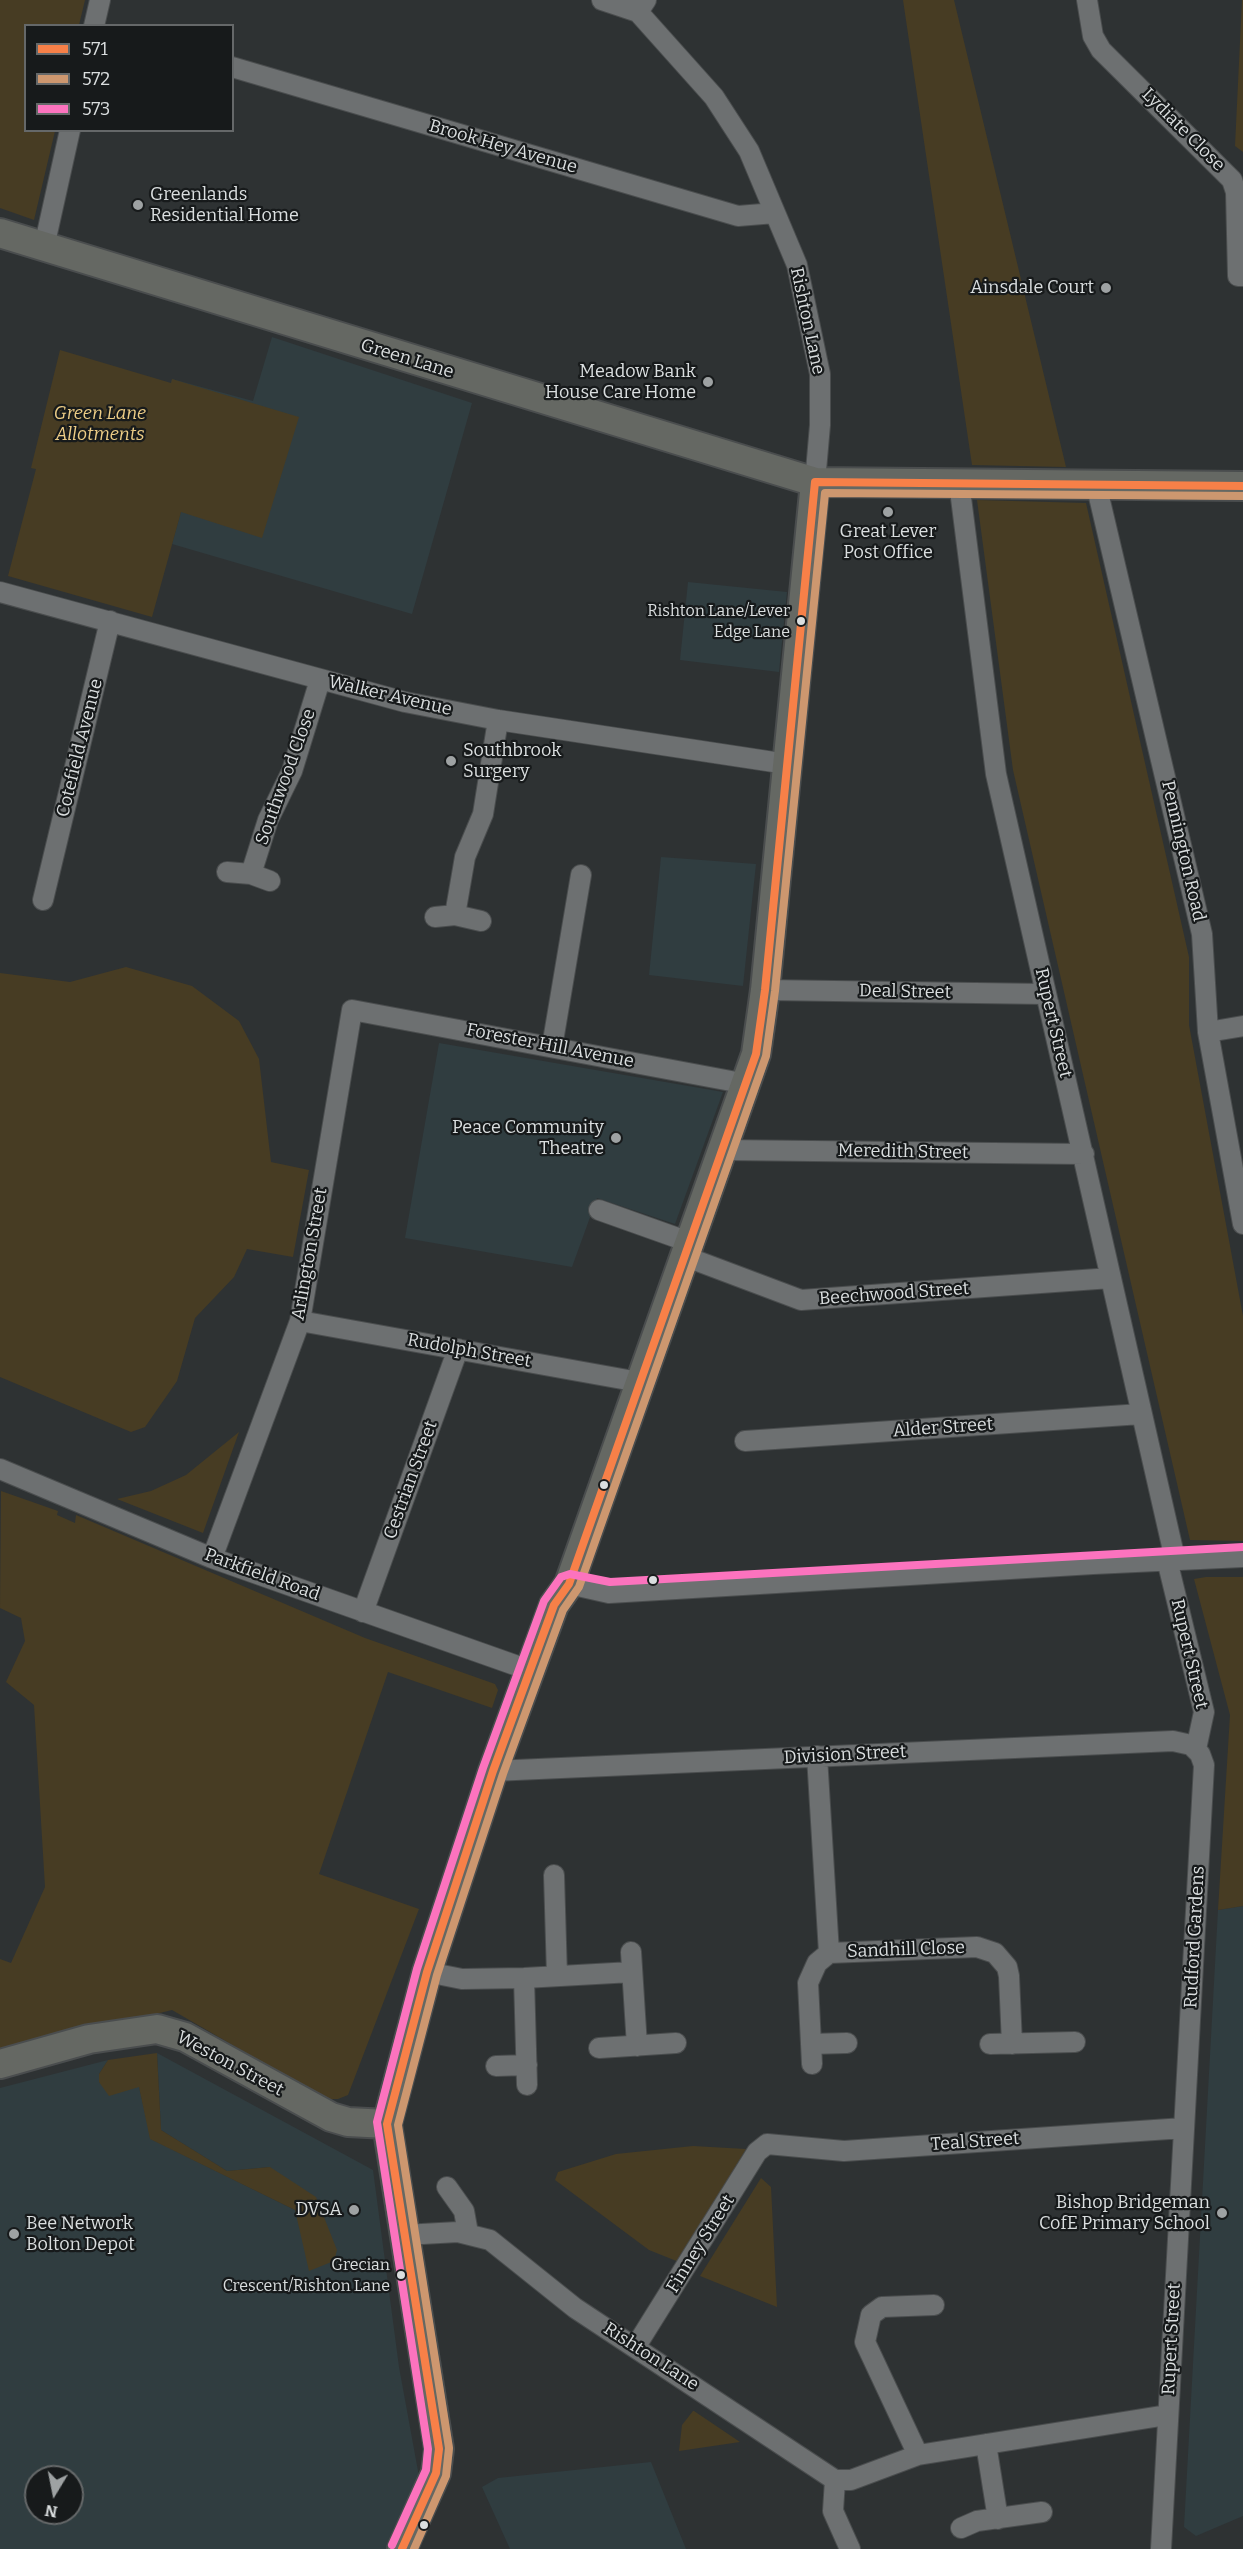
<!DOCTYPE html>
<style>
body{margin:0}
#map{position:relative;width:1243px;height:2549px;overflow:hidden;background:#2e3233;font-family:Bitter,serif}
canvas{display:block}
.legend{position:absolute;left:24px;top:24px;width:210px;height:108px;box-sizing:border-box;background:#171a1b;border:2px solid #656869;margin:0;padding:8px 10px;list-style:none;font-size:18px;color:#dadedf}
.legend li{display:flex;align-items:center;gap:12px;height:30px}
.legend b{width:30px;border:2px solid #656869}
.north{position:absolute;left:24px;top:2465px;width:60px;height:60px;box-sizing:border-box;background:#171a1b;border:2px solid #656869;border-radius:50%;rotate:190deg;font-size:16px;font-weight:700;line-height:24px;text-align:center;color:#dadedf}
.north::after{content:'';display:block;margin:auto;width:21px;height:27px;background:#9ea2a3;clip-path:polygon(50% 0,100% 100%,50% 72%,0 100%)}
</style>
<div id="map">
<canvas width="1243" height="2549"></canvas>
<ul class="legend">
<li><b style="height:8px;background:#f78048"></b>571</li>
<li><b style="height:8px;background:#cd976f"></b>572</li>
<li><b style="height:8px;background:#fc73be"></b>573</li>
</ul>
<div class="north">N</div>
</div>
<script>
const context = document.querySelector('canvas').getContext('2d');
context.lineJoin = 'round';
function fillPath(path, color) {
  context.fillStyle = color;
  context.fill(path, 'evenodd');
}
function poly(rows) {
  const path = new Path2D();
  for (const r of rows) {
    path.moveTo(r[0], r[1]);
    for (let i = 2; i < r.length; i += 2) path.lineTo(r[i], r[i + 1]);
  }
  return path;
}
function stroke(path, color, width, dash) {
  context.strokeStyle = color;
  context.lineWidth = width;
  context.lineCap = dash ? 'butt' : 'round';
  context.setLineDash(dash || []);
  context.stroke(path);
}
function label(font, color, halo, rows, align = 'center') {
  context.font = font + ' Bitter,serif';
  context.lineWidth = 4.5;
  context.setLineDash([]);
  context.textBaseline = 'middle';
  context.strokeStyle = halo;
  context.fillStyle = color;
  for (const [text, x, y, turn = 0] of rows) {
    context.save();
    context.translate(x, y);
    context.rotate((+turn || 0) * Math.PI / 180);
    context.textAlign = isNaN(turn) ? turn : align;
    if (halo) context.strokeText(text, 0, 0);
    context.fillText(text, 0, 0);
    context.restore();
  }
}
const built = poly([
 [272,337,472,403,412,614,172,544,181,511,139,498,172,379,253,401],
 [688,582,787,592,779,672,680,660],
 [661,857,756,864,743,986,649,975],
 [439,1043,723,1092,675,1224,597,1198,572,1267,405,1238],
 [1243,1906,1243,2516,1196,2536,1184,2527,1218,1910],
 [157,2053,373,2170,399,2367,420,2482,387,2549,0,2549,0,2088,108,2060,99,2074,99,2082,139,2086,151,2139,295,2210,334,2261,270,2167,227,2171,161,2130],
 [36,2477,72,2477,72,2513,36,2513],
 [651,2462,686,2549,510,2549,482,2487,498,2478]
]);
const green = poly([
 [0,0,85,0,79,25,26,26,26,130,55,131,34,220,0,208],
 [903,0,954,0,1066,467,972,465],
 [1242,0,1243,0,1243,152,1235,146],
 [60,350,171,383,172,379,299,417,262,538,181,512,152,617,8,576,36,469,31,468],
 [977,500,1086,503,1189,957,1189,1025,1243,1316,1243,1541,1190,1540,1013,770],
 [126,967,192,986,239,1021,259,1059,271,1162,309,1170,293,1257,247,1249,234,1277,195,1318,177,1381,145,1427,131,1432,0,1377,0,973,70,982],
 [239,1432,203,1533,117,1499,151,1491,186,1475],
 [1,1491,58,1511,57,1515,75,1523,76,1515,365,1638,495,1684,498,1690,492,1708,388,1672,319,1874,419,1909,348,2095,338,2099,326,2099,172,2010,0,2052,0,1959,11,1963,45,1887,34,1705,6,1682,25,1641,21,1618,0,1608],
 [1206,1577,1243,1577,1243,1906,1218,1910,1230,1715,1194,1579],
 [157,2053,161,2130,227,2171,270,2167,316,2197,337,2250,334,2261,309,2271,295,2210,150,2139,139,2087,109,2096,99,2082,99,2074,108,2060],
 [693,2146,746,2149,679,2262,649,2250,555,2180,558,2172,616,2154],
 [761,2178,771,2187,777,2307,700,2276],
 [693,2411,694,2411,740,2442,679,2451,682,2425]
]);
const street = poly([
 [602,0,638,12,646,0],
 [1087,0,1093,36,1101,50,1232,180,1236,192,1238,276,1243,276],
 [638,12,714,97,749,151,797,265,820,374,820,425,815,482],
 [94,26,100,0],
 [232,67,738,216,775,213],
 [44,247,70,130],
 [959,482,996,774,1175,1559],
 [1096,484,1202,934,1208,1032,1243,1224],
 [0,592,405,702,498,720,787,764],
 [227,872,251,874,270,881],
 [251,874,268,820,292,771,320,680],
 [43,900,110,621],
 [455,915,465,857,483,814,498,720],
 [435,917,455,915,481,921],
 [765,990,1045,994],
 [1208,1032,1243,1026],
 [552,1047,581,875],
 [722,1150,1084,1154],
 [599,1210,689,1242],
 [684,1256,801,1300,1111,1278],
 [300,1321,639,1382],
 [745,1441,1141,1414],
 [0,1469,212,1558,529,1670],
 [212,1558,300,1321,352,1010,747,1084],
 [1167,1560,1204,1712,1196,1749],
 [569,1584,609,1593,1093,1564,1243,1557],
 [363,1612,458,1349],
 [817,1756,829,1953,977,1947,995,1953,1007,1967,1009,1976,1012,2044],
 [493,1771,1173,1741,1191,1745,1200,1754,1204,1765,1161,2549],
 [554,1875,557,1976],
 [631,1952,637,2046],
 [427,1972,462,1979,524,1978,632,1972],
 [524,1978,527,2085],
 [811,2044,847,2043],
 [990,2044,1075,2042],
 [599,2048,676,2043],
 [812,2064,808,1983,817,1963,829,1953],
 [496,2066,527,2065],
 [447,2187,464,2211,468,2233],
 [404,2235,458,2232,490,2240,575,2308,835,2480,851,2480,918,2455,1167,2415],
 [636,2346,757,2152,767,2144,844,2151,1184,2128],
 [986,2444,998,2519],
 [918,2455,865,2342,871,2315,882,2307,934,2305],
 [835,2480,833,2511,850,2549],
 [961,2528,977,2521,1042,2512]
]);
const secondary = poly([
 [0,233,815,482,1243,486],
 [0,2064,89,2039,157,2029,185,2037,331,2117,348,2122,387,2124],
 [402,2549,436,2473,439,2449,387,2124,427,1972,493,1771,554,1605,569,1584,756,1054,765,990,815,482]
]);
const bus1 = poly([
 [402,2549,436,2473,439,2449,387,2124,427,1972,493,1771,554,1605,569,1584,756,1054,765,990,815,482,1243,486]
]);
const bus2 = poly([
 [414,2549,446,2476,449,2448,398,2125,437,1975,503,1774,563,1610,579,1587,766,1056,775,991,825,493,1243,496]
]);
const bus3 = poly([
 [392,2545,426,2470,428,2449,377,2122,417,1969,483,1768,544,1601,561,1577,570,1574,610,1582,1243,1547]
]);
const markers = [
 [138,205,6,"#9ea2a3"],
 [1106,288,6,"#9ea2a3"],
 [708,382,6,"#9ea2a3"],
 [888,512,6,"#9ea2a3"],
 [801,621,5,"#dadedf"],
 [451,761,6,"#9ea2a3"],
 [616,1138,6,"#9ea2a3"],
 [604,1485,5,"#dadedf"],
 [653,1580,5,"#dadedf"],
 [354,2210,6,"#9ea2a3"],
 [1222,2213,6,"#9ea2a3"],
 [14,2234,6,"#9ea2a3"],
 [401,2275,5,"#dadedf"],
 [424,2525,5,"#dadedf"]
];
const busNames = [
 ["Rishton Lane/Lever",790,612],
 ["Edge Lane",790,633],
 ["Grecian",390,2266],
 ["Crescent/Rishton Lane",390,2287]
];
const streetNames = [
 ["Lydiate Close",1183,130,45],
 ["Brook Hey Avenue",503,147,16],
 ["Rishton Lane",807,321,78],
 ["Green Lane",407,359,17],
 ["Walker Avenue",390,696,13],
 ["Cotefield Avenue",80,748,-76],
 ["Southwood Close",286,777,-70],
 ["Pennington Road",1183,851,77],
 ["Deal Street",905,992,1],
 ["Rupert Street",1053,1023,77],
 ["Forester Hill Avenue",550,1046,11],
 ["Meredith Street",903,1152,1],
 ["Arlington Street",310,1254,-80],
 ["Beechwood Street",894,1294,-4],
 ["Rudolph Street",469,1351,10],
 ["Alder Street",943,1428,-4],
 ["Cestrian Street",411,1480,-70],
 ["Parkfield Road",262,1575,20],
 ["Rupert Street",1189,1654,77],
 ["Division Street",845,1755,-3],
 ["Rudford Gardens",1195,1937,-87],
 ["Sandhill Close",906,1950,-2],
 ["Weston Street",230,2064,28],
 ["Teal Street",975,2142,-4],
 ["Finney Street",701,2244,-58],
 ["Rupert Street",1172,2339,-87],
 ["Rishton Lane",651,2357,33]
];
const poiNames = [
 ["Greenlands",150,195,"left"],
 ["Residential Home",150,216,"left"],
 ["Ainsdale Court",1094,288],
 ["Meadow Bank",696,372],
 ["House Care Home",696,393],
 ["Great Lever",888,532,"center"],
 ["Post Office",888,553,"center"],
 ["Southbrook",463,751,"left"],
 ["Surgery",463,772,"left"],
 ["Peace Community",604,1128],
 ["Theatre",604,1149],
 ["Bishop Bridgeman",1210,2203],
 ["CofE Primary School",1210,2224],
 ["DVSA",342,2210],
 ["Bee Network",26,2224,"left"],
 ["Bolton Depot",26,2245,"left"]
];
const parkNames = [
 ["Green Lane",100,414],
 ["Allotments",100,435]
];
fillPath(built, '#303d40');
fillPath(green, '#473c23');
stroke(street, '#4a4d4e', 22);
stroke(secondary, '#4a4d4e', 32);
stroke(street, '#6d7071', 20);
stroke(secondary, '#656863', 28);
stroke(bus1, '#f78048', 8);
stroke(bus2, '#cd976f', 8);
stroke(bus3, '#fc73be', 8);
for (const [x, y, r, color] of markers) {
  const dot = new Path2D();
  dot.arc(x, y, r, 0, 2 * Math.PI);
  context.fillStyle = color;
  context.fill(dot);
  stroke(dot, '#171a1b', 2);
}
label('16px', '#dadedf', '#171a1b', busNames, 'right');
label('18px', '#dadedf', '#171a1b', streetNames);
label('18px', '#dadedf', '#171a1b', poiNames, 'right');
label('italic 18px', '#edcd86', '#171a1b', parkNames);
</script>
